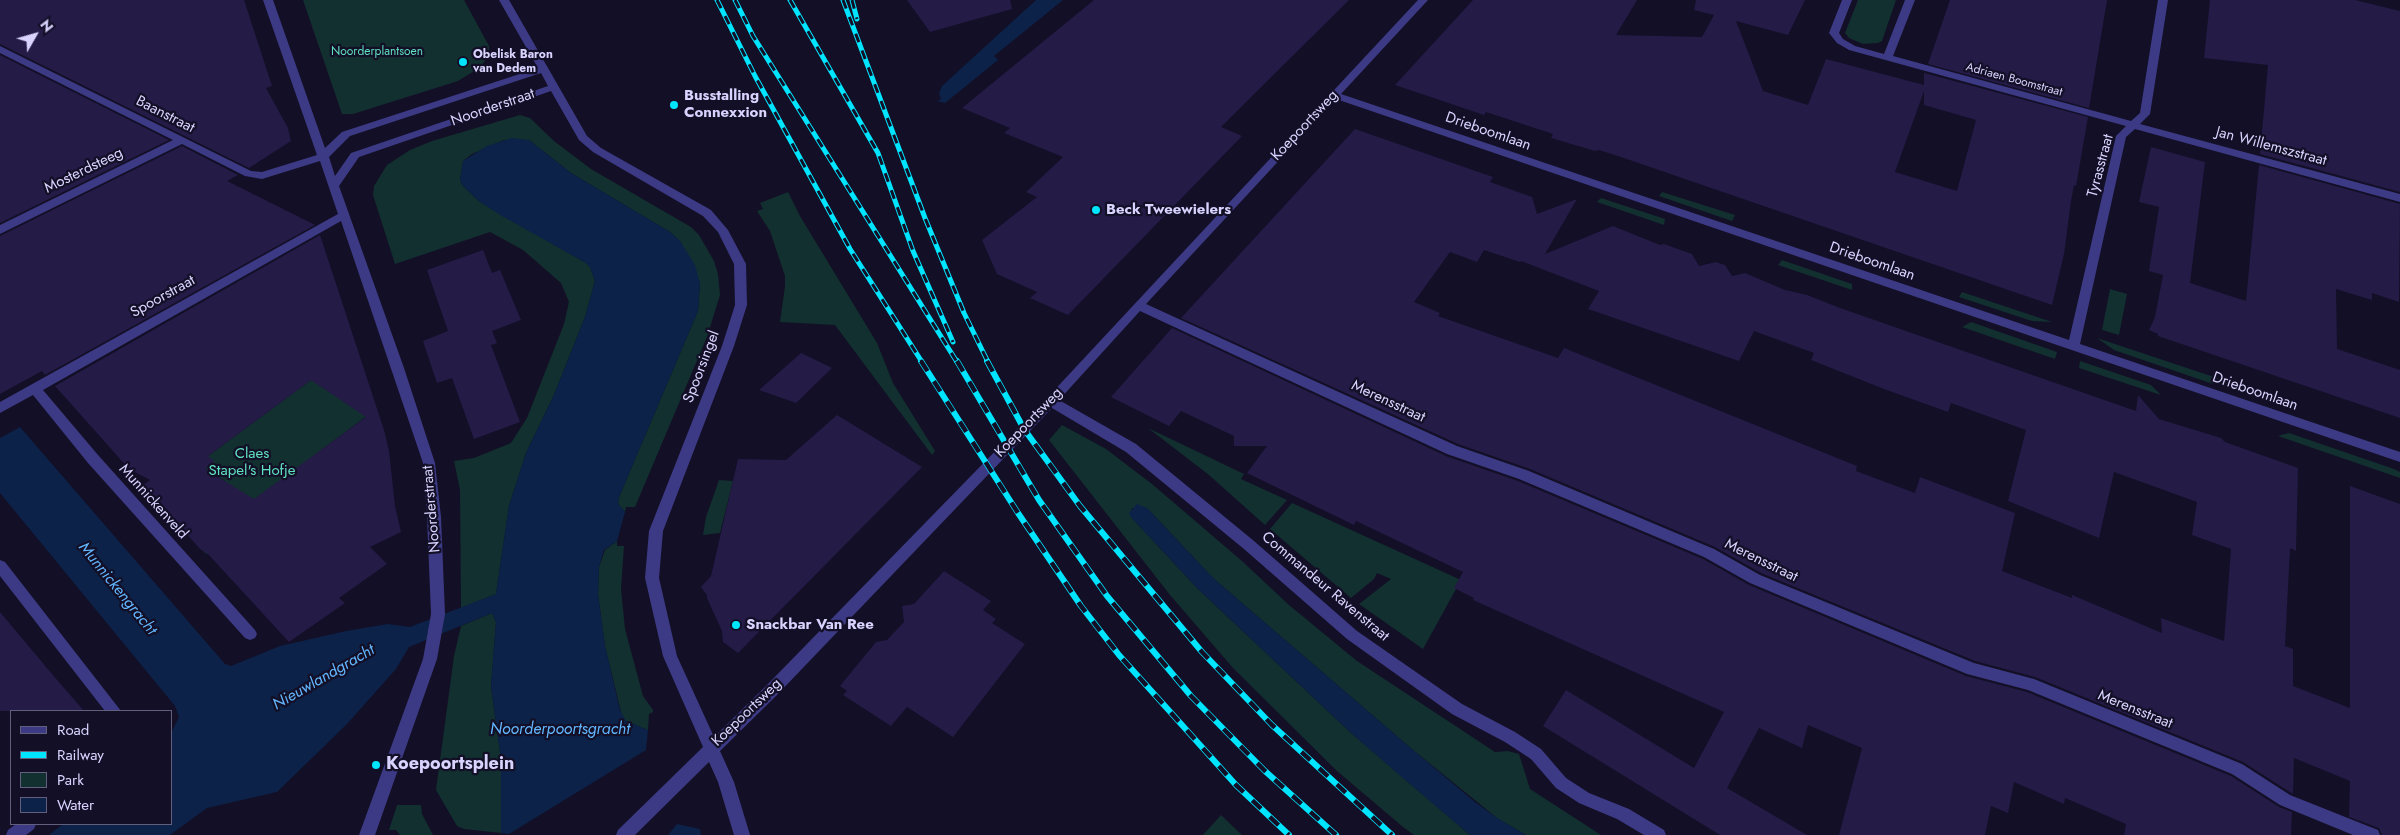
<!DOCTYPE html>
<style>
body{margin:0}
#map{position:relative;width:2400px;height:835px;overflow:hidden;background:#130f26;font-family:Jost,sans-serif}
canvas{display:block}
.legend{position:absolute;left:10px;top:710px;width:162px;height:115px;box-sizing:border-box;background:#130f26;border:1px solid #625e7d;margin:0;padding:6px 9px;list-style:none;font-size:15px;color:#d9d4ff}
.legend li{display:flex;align-items:center;gap:10px;height:25px}
.legend b{width:25px;border:1px solid #625e7d}
.north{position:absolute;left:10px;top:10px;width:50px;height:50px;-webkit-text-stroke:4px #130f26;paint-order:stroke;rotate:52deg;font-size:14px;font-weight:700;line-height:20px;text-align:center;color:#d9d4ff}
.north::after{content:'';display:block;margin:auto;width:18px;height:22px;background:#d9d4ff;clip-path:polygon(50% 0,100% 100%,50% 72%,0 100%)}
</style>
<div id="map">
<canvas width="2400" height="835"></canvas>
<ul class="legend">
<li><b style="height:6px;background:#3d3a85"></b>Road</li>
<li><b style="height:6px;background:#00e5ff"></b>Railway</li>
<li><b style="height:14px;background:#12302f"></b>Park</li>
<li><b style="height:14px;background:#0c2248"></b>Water</li>
</ul>
<div class="north">N</div>
</div>
<script>
const context = document.querySelector('canvas').getContext('2d');
context.lineJoin = 'round';
function fillPath(path, color) {
  context.fillStyle = color;
  context.fill(path, 'evenodd');
}
function poly(rows) {
  const path = new Path2D();
  for (const r of rows) {
    path.moveTo(r[0], r[1]);
    for (let i = 2; i < r.length; i += 2) path.lineTo(r[i], r[i + 1]);
  }
  return path;
}
function stroke(path, color, width, dash) {
  context.strokeStyle = color;
  context.lineWidth = width;
  context.lineCap = dash ? 'butt' : 'round';
  context.setLineDash(dash || []);
  context.stroke(path);
}
function label(font, color, halo, rows, align = 'center') {
  context.font = font + ' Jost,sans-serif';
  context.lineWidth = 4.5;
  context.setLineDash([]);
  context.textBaseline = 'middle';
  context.strokeStyle = halo;
  context.fillStyle = color;
  for (const [text, x, y, turn = 0] of rows) {
    context.save();
    context.translate(x, y);
    context.rotate((+turn || 0) * Math.PI / 180);
    context.textAlign = isNaN(turn) ? turn : align;
    if (halo) context.strokeText(text, 0, 0);
    context.fillText(text, 0, 0);
    context.restore();
  }
}
const green = poly([
 [303,0,464,0,489,46,489,50,485,61,479,68,458,81,353,114,342,114],
 [1858,0,1896,0,1882,41,1878,43,1863,44,1849,38,1845,33],
 [520,115,530,118,554,141,591,169,691,227,699,235,714,261,718,274,720,295,707,337,635,507,626,507,625,512,618,504,619,497,698,311,700,283,680,241,670,232,571,173,529,140,504,140,472,154,463,161,460,180,463,186,480,202,586,263,590,267,595,281,585,317,554,395,526,453,509,506,496,594,461,608,460,490,454,461,474,458,511,443,527,418,564,324,569,302,561,283,523,250,490,232,395,264,373,195,374,186,387,165,410,150,432,141],
 [788,192,800,216,877,343,893,383,935,451,932,455,835,325,780,322,785,286,785,276,770,231,757,211,763,209,760,203],
 [1662,192,1735,215,1732,221,1659,196],
 [1601,198,1665,219,1664,225,1597,202],
 [1782,260,1852,284,1852,290,1778,265],
 [2110,289,2127,294,2119,335,2102,330],
 [1962,292,2052,322,2032,321,1959,297],
 [1971,322,2057,352,2055,359,1962,327],
 [2097,338,2223,380,2213,384,2114,350],
 [2080,361,2151,385,2161,395,2079,368],
 [311,380,368,415,252,502,265,512,206,554,176,522,225,481,205,469,208,466,208,456],
 [1062,425,1106,449,1152,484,1242,561,1289,605,1357,661,1495,752,1508,751,1519,754,1530,789,1601,835,1526,835,1497,818,1413,750,1213,578,1147,508,1132,508,1131,517,1197,588,1350,732,1470,835,1414,835,1403,827,1337,771,1233,668,1170,595,1049,440],
 [1148,428,1244,474,1241,479,1287,500,1265,525,1209,475],
 [2289,433,2394,469,2400,472,2400,478,2278,436],
 [719,480,733,481,720,533,703,535,706,517],
 [1292,503,1461,580,1423,649,1359,604,1391,579,1377,573,1374,579,1351,598,1270,529],
 [617,541,617,546,624,546,621,589,625,629,643,696,653,710,653,712,649,714,648,730,626,721,622,716,605,646,598,594,599,567,605,550],
 [492,613,496,622,491,686,501,759,501,833,464,829,457,826,436,790,454,656,461,626],
 [397,805,421,805,422,814,433,835,400,835,396,830,389,830],
 [1221,815,1242,835,1203,835]
]);
const water = poly([
 [1036,0,1063,0,994,56,998,60,945,103,937,101,941,99,939,93,942,86],
 [512,138,529,140,571,173,670,232,680,241,695,265,700,283,698,311,619,497,618,504,625,512,617,541,604,550,599,567,598,594,605,646,620,710,626,721,648,730,646,750,509,834,501,833,501,759,491,686,496,622,492,613,409,647,396,669,347,724,277,792,207,808,170,835,49,835,63,824,171,824,171,733,179,717,175,706,0,493,0,438,20,427,225,664,231,666,280,646,346,631,388,624,410,627,496,594,509,506,526,453,554,395,585,317,595,281,590,267,586,263,502,216,480,202,463,186,460,180,463,161,487,146],
 [1137,504,1147,508,1213,578,1413,750,1475,802,1497,818,1526,835,1470,835,1404,779,1350,732,1197,588,1131,517,1129,513],
 [677,824,700,829,701,835,668,835]
]);
const building = poly([
 [0,0,244,0,272,86,266,88,288,128,291,141,249,168,0,44],
 [907,0,1010,0,1012,9,930,32],
 [1094,0,1349,0,1221,127,1242,136,1068,315,1030,298,1037,292,997,274,982,240,1037,197,1026,192,1063,157,1004,133,1010,128,962,108],
 [1473,0,1637,0,1616,35,1702,37,1714,15,1694,10,1696,0,1805,0,1788,35,1736,21,1763,91,1808,105,1826,59,1924,85,1924,73,2088,117,2076,186,2074,185,2071,201,2064,254,2052,305,1618,156,1599,150,1595,151,1551,138,1553,134,1486,112,1484,115,1395,85],
 [1924,91,1924,105,1976,120,1957,191,1895,172],
 [1950,0,2107,0,2089,108,1928,64],
 [2210,0,2355,0,2400,11,2400,192,2260,154,2268,65,2204,58],
 [0,55,169,140,0,223],
 [1355,129,1493,177,1490,182,1532,197,1537,214,1577,199,1545,254,1613,226,1660,245,1664,244,1692,254,1699,266,1716,262,1725,265,1732,276,1745,273,1785,290,1807,295,1840,308,2136,411,2138,395,2159,419,2221,438,2225,442,2298,468,2296,551,2290,548,2285,646,2293,649,2293,686,2350,708,2350,486,2400,504,2400,835,2382,835,2379,828,2349,817,2350,781,2294,758,2293,794,2243,762,2035,677,1975,661,1761,573,1715,547,1530,469,1458,444,1181,318],
 [1484,250,1520,262,1521,261,1599,291,1588,309,1739,361,1754,331,1814,353,1811,360,1884,389,1948,412,1951,403,2026,430,2008,501,2099,538,2114,472,2197,502,2192,535,2231,549,2224,641,2161,618,2162,633,2072,595,2072,598,2002,571,2015,513,1920,477,1915,493,1856,471,1857,466,1564,348,1558,358,1438,316,1440,313,1414,302,1450,252,1477,262],
 [182,146,238,175,227,181,315,225,45,375,42,371,0,394,0,236],
 [2151,147,2205,162,2190,283,2246,301,2259,165,2400,204,2399,302,2372,293,2372,300,2336,289,2337,349,2400,370,2400,418,2158,336,2158,334,2149,330,2155,317,2163,275,2149,271,2159,207,2139,202],
 [320,235,384,430,389,451,395,506,401,532,370,547,387,564,339,598,345,603,289,642,208,554,200,549,143,485,150,480,129,469,55,386],
 [311,380,366,417,254,499,205,469,214,461,208,456],
 [483,250,492,273,500,270,521,320,492,331,497,343,491,345,520,422,474,439,452,378,437,383,423,341,448,331,427,270],
 [1172,328,1446,456,1518,481,1703,559,1749,585,1966,676,2027,692,2231,776,2279,807,2292,812,2291,835,2124,835,2126,824,2065,798,2064,804,2014,782,2008,813,1991,806,1985,835,1839,835,1862,748,1808,725,1802,748,1759,728,1727,788,1807,835,1720,835,1543,726,1566,690,1694,768,1724,712,1473,600,1474,598,1454,588,1463,572,1356,521,1354,525,1247,473,1267,446,1234,446,1234,436,1181,411,1169,426,1111,397],
 [801,353,832,368,796,403,759,390],
 [837,415,922,467,738,653,723,642,722,631,707,598,707,595,701,587,711,576,738,459,786,460],
 [944,571,991,601,983,610,996,619,992,623,1025,644,953,737,907,707,891,726,843,695,847,691,840,686,876,642,887,640,904,622,902,606,914,604],
 [0,612,52,674,84,711,0,711]
]);
const minor = poly([
 [263,0,273,0,325,148,342,132,538,68,499,0,509,0,587,136,601,148,711,210,728,230,746,264,747,305,734,346,663,531,659,578,677,656,714,737,766,686,1047,398,1418,0,1428,0,1341,94,2069,340,2116,136,2126,126,1849,50,1837,43,1829,33,1842,0,1852,0,1839,33,1843,39,1855,46,1884,54,1905,0,1915,0,1893,56,2131,121,2140,113,2158,0,2168,0,2150,114,2140,124,2400,194,2400,202,2135,129,2126,137,2080,344,2400,452,2400,462,1336,99,1146,304,1457,446,1529,471,1714,549,1760,575,1974,663,2034,679,2242,764,2290,795,2378,830,2380,835,2353,835,2280,805,2232,774,2028,690,1967,674,1750,583,1704,557,1519,479,1447,454,1140,311,1059,400,1136,444,1254,541,1357,631,1462,704,1515,732,1541,749,1566,778,1589,793,1629,809,1664,830,1666,835,1644,835,1617,819,1579,803,1556,788,1531,759,1505,742,1452,714,1347,639,1244,549,1126,452,1052,408,776,696,720,751,734,782,750,835,734,835,718,782,709,762,635,835,616,835,618,830,703,747,663,656,645,578,649,531,722,346,735,305,734,264,718,232,703,216,593,152,579,140,551,91,359,157,339,186,404,368,435,463,441,517,445,614,437,659,375,835,359,835,423,659,431,614,427,517,423,463,341,221,43,390,98,455,255,630,257,634,255,638,250,640,245,638,88,463,33,395,0,413,0,402,338,214,320,161,262,179,245,176,182,144,0,234,0,225,173,140,0,53,0,46,251,171,262,172,317,155,263,0],
 [541,73,548,86,351,153,335,176,329,157,350,136,541,73],
 [0,560,5,562,121,711,105,711,0,576,0,560],
 [16,824,36,824,34,829,26,835,6,835,8,830,16,824]
]);
const railFar1 = poly([
 [717,0,755,76,850,249,922,362],
 [735,0,753,36,957,362],
 [790,0,878,153,913,251,953,342],
 [843,0,925,218,964,313,988,362],
 [852,0,857,19]
]);
const rail = poly([
 [921,361,1018,513,1081,606,1119,655,1236,785,1289,835],
 [957,361,1039,500,1107,596,1191,696,1265,771,1336,835],
 [987,361,1024,429,1080,506,1202,652,1272,725,1392,835]
]);
const markers = [
 [463,62,5,"#00e5ff"],
 [674,105,5,"#00e5ff"],
 [1096,210,5,"#00e5ff"],
 [736,625,5,"#00e5ff"],
 [376,765,5,"#00e5ff"]
];
const farParknames = [
 ["Noorderplantsoen",377,52]
];
const farPoinames = [
 ["Obelisk Baron",473,55],
 ["van Dedem",473,69]
];
const farStreetnames = [
 ["Adriaen Boomstraat",2014,80,15]
];
const poiNames = [
 ["Busstalling",684,96],
 ["Connexxion",684,113],
 ["Beck Tweewielers",1106,210],
 ["Snackbar Van Ree",746,625]
];
const streetNames = [
 ["Noorderstraat",493,108,-19],
 ["Baanstraat",165,115,27],
 ["Koepoortsweg",1305,126,-47],
 ["Drieboomlaan",1488,132,19],
 ["Jan Willemszstraat",2271,147,15],
 ["Tyrasstraat",2101,166,-75],
 ["Mosterdsteeg",84,171,-26],
 ["Drieboomlaan",1872,262,19],
 ["Spoorstraat",163,297,-29],
 ["Spoorsingel",702,367,-69],
 ["Drieboomlaan",2255,392,19],
 ["Merensstraat",1388,402,25],
 ["Koepoortsweg",1029,423,-46],
 ["Munnickenveld",153,502,48],
 ["Noorderstraat",432,509,-95],
 ["Merensstraat",1761,561,26],
 ["Commandeur Ravenstraat",1325,587,40],
 ["Merensstraat",2135,710,22],
 ["Koepoortsweg",747,713,-44]
];
const parkNames = [
 ["Claes",252,454],
 ["Stapel's Hofje",252,471]
];
const waterNames = [
 ["Munnickengracht",117,589,51],
 ["Nieuwlandgracht",324,678,-30],
 ["Noorderpoortsgracht",560,730]
];
const nearPoinames = [
 ["Koepoortsplein",386,765]
];
fillPath(green, '#12302f');
fillPath(water, '#0c2248');
fillPath(building, '#241b47');
fillPath(minor, '#3d3a85');
stroke(railFar1, '#00e5ff', 5);
stroke(rail, '#00e5ff', 6);
stroke(railFar1, '#130f26', 3, [9]);
stroke(rail, '#130f26', 4.5, [12]);
for (const [x, y, r, color] of markers) {
  const dot = new Path2D();
  dot.arc(x, y, r, 0, 2 * Math.PI);
  context.fillStyle = color;
  context.fill(dot);
  stroke(dot, '#130f26', 2);
}
label('12px', '#5fe0c0', '#130f26', farParknames);
label('bold 12px', '#d9d4ff', '#130f26', farPoinames, 'left');
label('12px', '#d9d4ff', '#130f26', farStreetnames);
label('bold 15px', '#d9d4ff', '#130f26', poiNames, 'left');
label('15px', '#d9d4ff', '#130f26', streetNames);
label('15px', '#5fe0c0', '#130f26', parkNames);
label('italic 16px', '#62b6ff', '#130f26', waterNames);
label('bold 18px', '#d9d4ff', '#130f26', nearPoinames, 'left');
</script>
